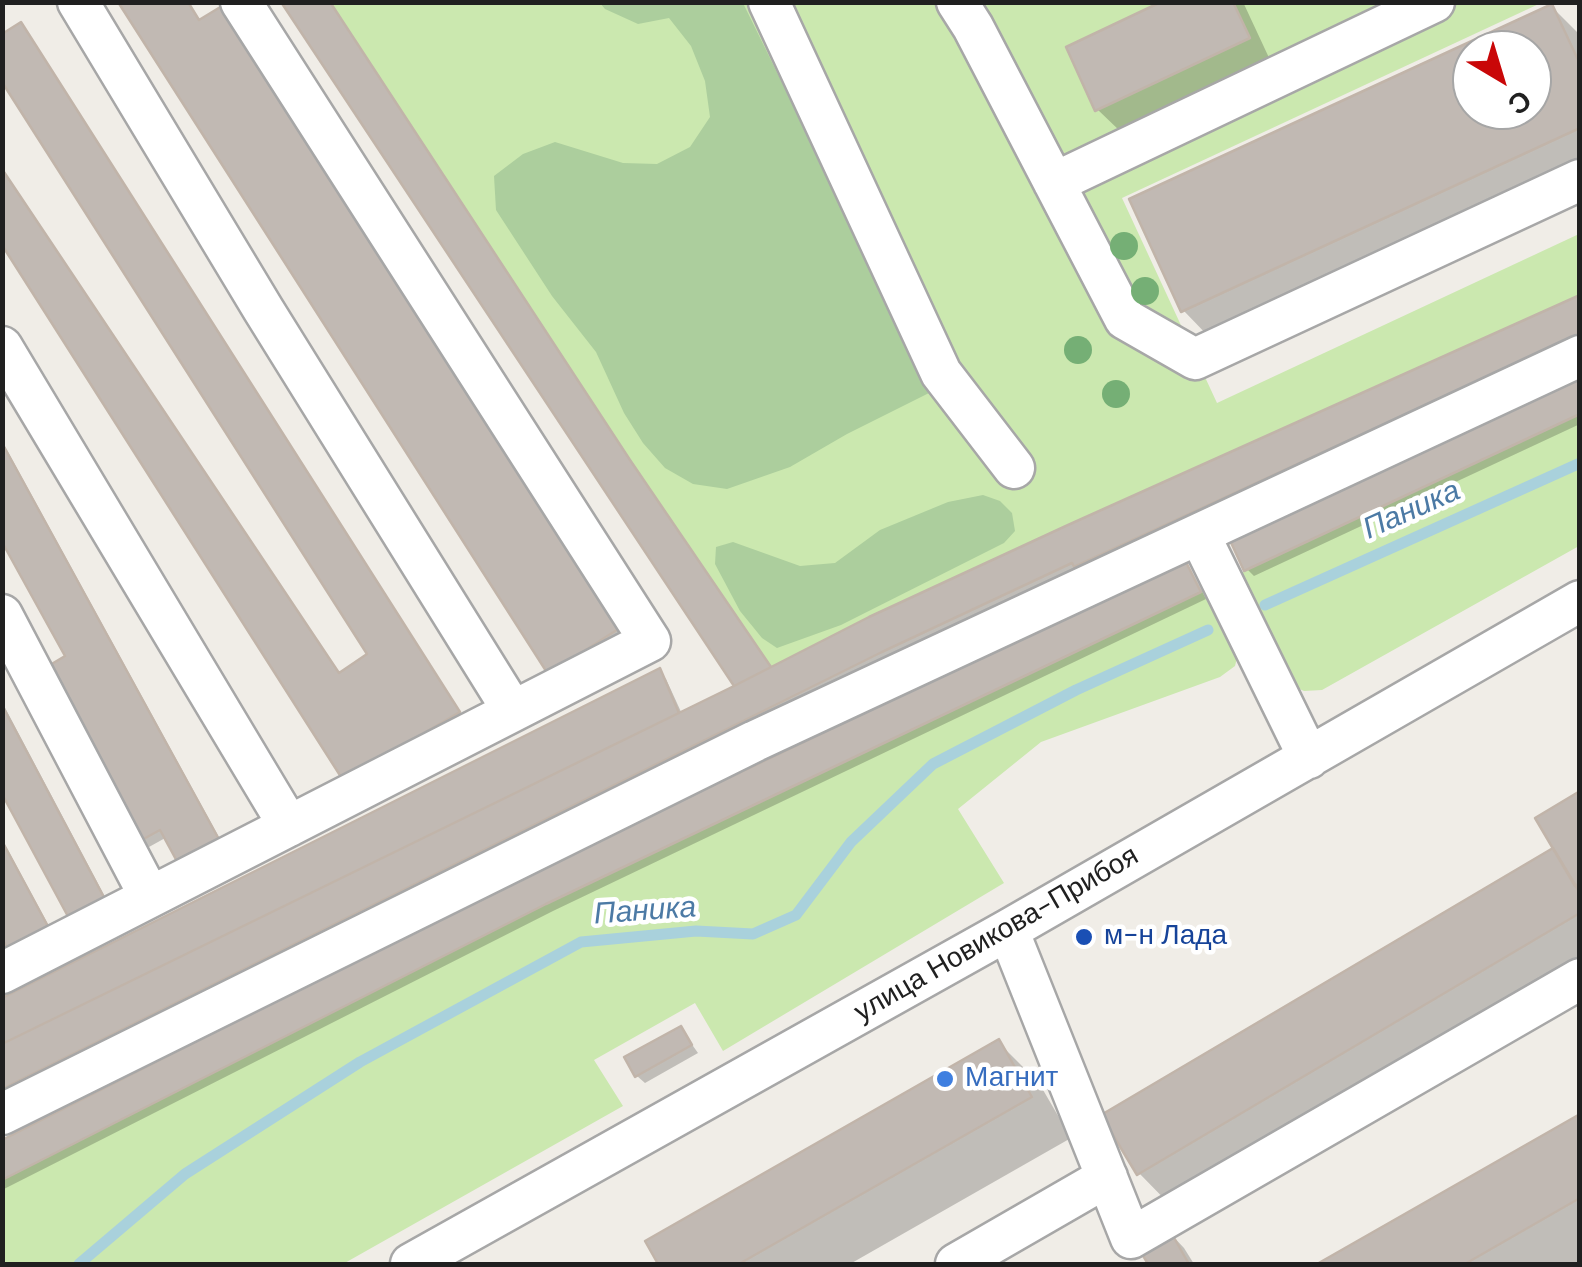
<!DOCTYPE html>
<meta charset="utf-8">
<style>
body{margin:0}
#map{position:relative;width:1582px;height:1267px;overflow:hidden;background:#f0ede7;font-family:"DM Sans",sans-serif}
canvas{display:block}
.frame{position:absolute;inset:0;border:5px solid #202020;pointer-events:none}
.north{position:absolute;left:1452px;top:30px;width:100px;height:100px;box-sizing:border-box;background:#fff;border:2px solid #a6a6a6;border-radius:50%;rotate:142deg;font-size:28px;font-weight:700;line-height:40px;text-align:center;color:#202020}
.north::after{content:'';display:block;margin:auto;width:35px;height:45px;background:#c90708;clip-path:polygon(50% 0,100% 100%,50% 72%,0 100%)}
</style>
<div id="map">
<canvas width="1582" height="1267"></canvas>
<div class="frame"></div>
<div class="north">С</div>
</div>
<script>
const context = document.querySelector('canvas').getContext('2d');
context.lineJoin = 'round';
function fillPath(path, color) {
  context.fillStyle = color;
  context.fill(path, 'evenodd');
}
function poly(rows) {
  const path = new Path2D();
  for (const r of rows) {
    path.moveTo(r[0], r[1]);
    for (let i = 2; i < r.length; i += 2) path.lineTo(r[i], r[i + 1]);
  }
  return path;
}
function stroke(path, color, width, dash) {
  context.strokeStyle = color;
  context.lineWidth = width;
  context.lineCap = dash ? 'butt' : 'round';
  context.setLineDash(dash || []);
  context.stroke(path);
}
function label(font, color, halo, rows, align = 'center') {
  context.font = font + ' "DM Sans",sans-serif';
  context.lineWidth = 9;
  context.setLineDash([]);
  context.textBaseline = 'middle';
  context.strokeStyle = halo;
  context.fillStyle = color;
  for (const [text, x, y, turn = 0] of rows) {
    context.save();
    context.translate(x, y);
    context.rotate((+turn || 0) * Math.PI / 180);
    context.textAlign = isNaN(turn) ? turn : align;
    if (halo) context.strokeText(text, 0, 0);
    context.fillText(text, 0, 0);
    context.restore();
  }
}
const grass = poly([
 [330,3,1541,3,1122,198,1217,403,1579,234,1579,295,1068,525,869,617,771,667,630,460],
 [1579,414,1579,546,1322,690,1304,691,1291,685,1236,575],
 [1207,588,1236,649,1237,658,1235,666,1220,677,1041,742,958,809,1004,883,723,1051,695,1003,594,1060,623,1106,343,1264,3,1264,3,1180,546,904]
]);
const forest = poly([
 [600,3,743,3,933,391,847,434,790,467,727,489,693,484,665,468,643,443,624,413,596,352,552,296,496,210,494,176,523,154,555,142,623,163,657,164,690,147,710,117,705,81,691,46,669,18,638,24,605,9],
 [983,495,1000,501,1012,513,1015,531,1004,543,841,625,777,648,762,638,740,611,715,564,716,547,733,542,800,566,835,563,880,530,948,502]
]);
const shadow = poly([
 [284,2,636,470,772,670,1580,297,1580,343,2,1099,2,1000,659,672,666,679,682,714,738,687],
 [1167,2,1243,2,1271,62,1121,132,1097,109],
 [1552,7,1580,35,1580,171,1212,340,1183,310,1132,200],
 [1472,50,1532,50,1532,110,1472,110],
 [200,22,626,636,557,679],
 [21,26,28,33,465,720,352,785,2,240,2,169,340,675,370,655],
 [1580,378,1580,424,1254,576,1247,569],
 [2,441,226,850,167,837,149,847,142,840,69,657,2,537],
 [1184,563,1191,570,1206,599,553,911,2,1190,2,1143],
 [2,702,112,910,2,788],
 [1580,794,1580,977,1179,1214,1139,1173,1556,849],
 [2,839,56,939,2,933],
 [681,1029,698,1053,645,1083,637,1076],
 [998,1042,1039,1083,1071,1138,850,1264,661,1264,648,1242],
 [1580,1117,1580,1262,1575,1264,1322,1264],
 [1169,1232,1184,1248,1194,1264,1151,1264,1141,1248]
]);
const stream = poly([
 [1265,605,1580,463],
 [79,1264,185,1174,360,1062,581,942,696,931,753,934,796,915,851,842,933,764,1076,690,1208,630]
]);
const building = poly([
 [118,2,188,2,199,20,222,6,620,628,548,674,118,2],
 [281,2,330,2,630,460,771,667,734,686,281,2],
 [1161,2,1233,2,1250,38,1095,111,1066,47,1161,2],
 [1552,4,1580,64,1580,128,1181,312,1129,199,1552,4],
 [1472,50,1532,50,1532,110,1472,110,1472,50],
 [21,22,460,712,343,780,2,245,2,169,339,673,367,654,2,82,2,34,21,22],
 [1580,295,1580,334,1074,567,1072,563,882,652,2,1089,2,1044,734,686,869,617,1068,525,1580,295],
 [1580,375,1580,414,1244,571,1229,538,1580,375],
 [2,443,221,843,179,865,160,830,140,841,45,668,65,656,2,542,2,443],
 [1185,560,1201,592,546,904,2,1180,2,1140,529,873,1185,560],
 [660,668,679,713,2,1044,2,998,660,668],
 [2,705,107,903,71,922,2,794,2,705],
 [1580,791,1580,883,1575,886,1535,818,1580,791],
 [2,841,51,932,10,954,2,938,2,841],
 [1553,848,1580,893,1580,913,1137,1175,1101,1115,1553,848],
 [681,1026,692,1045,635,1077,624,1057,681,1026],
 [999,1039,1032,1097,739,1264,658,1264,645,1241,999,1039],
 [1580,1114,1580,1198,1465,1264,1317,1264,1580,1114],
 [1169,1229,1189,1264,1148,1264,1138,1247,1169,1229]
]);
const minor = poly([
 [78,2,263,309,513,711],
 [769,2,941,373,1014,468],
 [957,2,973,27,1125,319,1195,359,1580,180],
 [1054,183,1434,2],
 [2,347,289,826],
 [1199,534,1309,758],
 [2,615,150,897],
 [1008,930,1131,1238,1580,979],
 [2,973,650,641,241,2],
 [2,1114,755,741,1580,356],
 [411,1264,1008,930,1580,601],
 [956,1264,1107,1177]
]);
const trees = [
 [1124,246],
 [1145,291],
 [1078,350],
 [1116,394]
];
const markers = [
 [1084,937,10,"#1a4fb4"],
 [945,1079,10,"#3f7fe0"]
];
const streetNames = [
 ["улица Новикова-Прибоя",997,935,-30]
];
const transitNames = [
 ["м-н Лада",1104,937]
];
const shopNames = [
 ["Магнит",965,1079]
];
const waterNames = [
 ["Паника",1412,511,-24],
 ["Паника",645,912,-4]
];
fillPath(grass, '#cbe8af');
fillPath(forest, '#acce9d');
fillPath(shadow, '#0003');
stroke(stream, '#a9d1dc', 11);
fillPath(building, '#c1b9b3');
stroke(building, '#c1b4a9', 2.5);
stroke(minor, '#a7a7a7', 45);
stroke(minor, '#fff', 40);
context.fillStyle = '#75af75';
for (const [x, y] of trees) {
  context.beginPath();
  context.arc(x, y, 14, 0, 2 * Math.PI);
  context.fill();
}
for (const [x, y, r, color] of markers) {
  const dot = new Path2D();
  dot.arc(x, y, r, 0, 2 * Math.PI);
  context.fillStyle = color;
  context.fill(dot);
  stroke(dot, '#fff', 4);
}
label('28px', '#202020', '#fff', streetNames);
label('28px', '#164399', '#fff', transitNames, 'left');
label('28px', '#366cbe', '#fff', shopNames, 'left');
label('italic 30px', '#4c7aa5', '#fff', waterNames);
</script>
